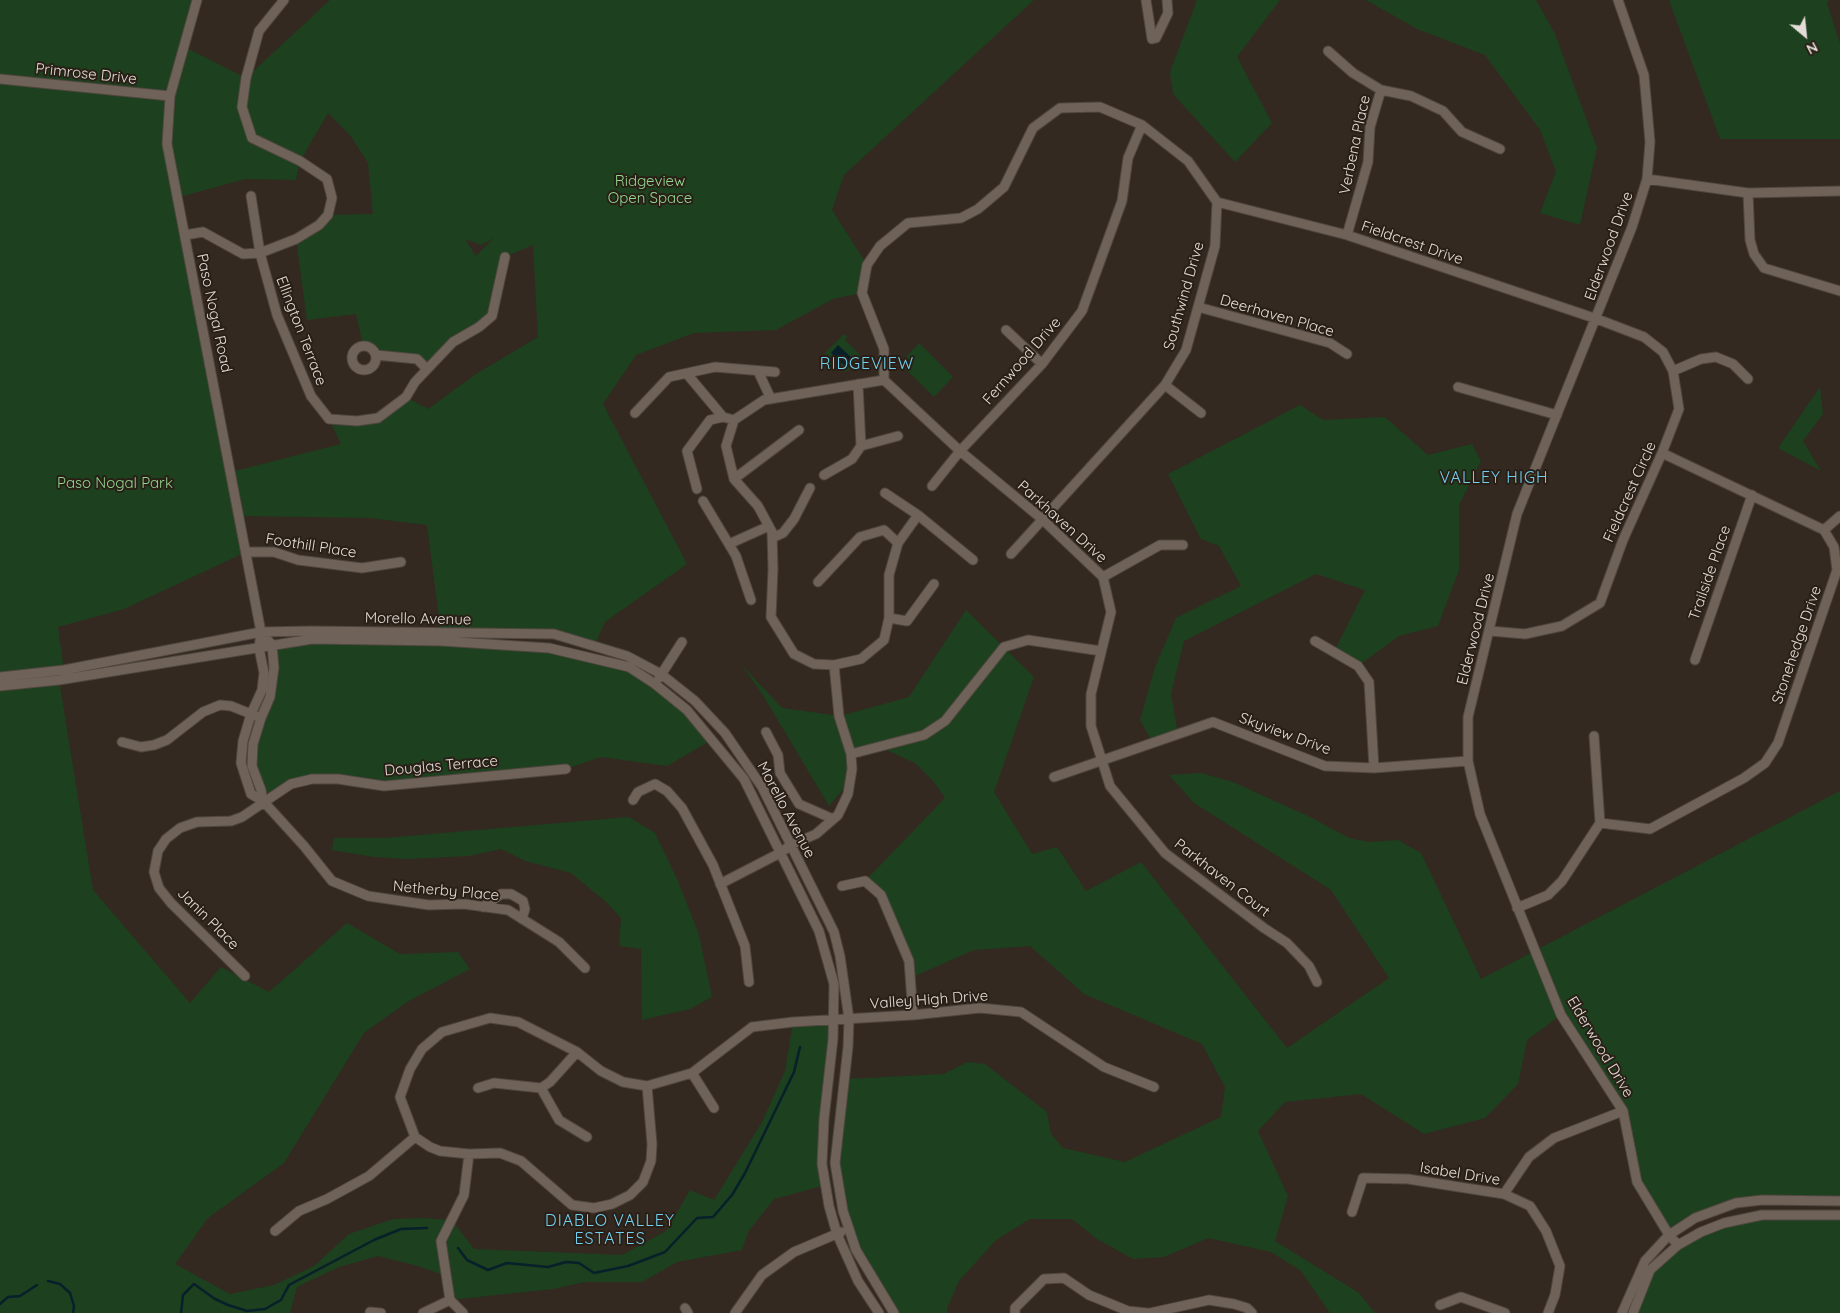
<!DOCTYPE html>
<style>
body{margin:0}
#map{position:relative;width:1840px;height:1313px;overflow:hidden;background:#332920;font-family:Quicksand,sans-serif}
canvas{display:block}
.north{position:absolute;left:1780px;top:10px;width:50px;height:50px;-webkit-text-stroke:4px #291f16;paint-order:stroke;rotate:152deg;font-size:14px;font-weight:700;line-height:20px;text-align:center;color:#e4ddd7}
.north::after{content:'';display:block;margin:auto;width:18px;height:22px;background:#e4ddd7;clip-path:polygon(50% 0,100% 100%,50% 72%,0 100%)}
</style>
<div id="map">
<canvas width="1840" height="1313"></canvas>
<div class="north">N</div>
</div>
<script>
const context = document.querySelector('canvas').getContext('2d');
context.lineJoin = 'round';
function fillPath(path, color) {
  context.fillStyle = color;
  context.fill(path, 'evenodd');
}
function poly(rows) {
  const path = new Path2D();
  for (const r of rows) {
    if (r.length === 3) {
      path.moveTo(r[0] + r[2], r[1]);
      path.arc(r[0], r[1], r[2], 0, 2 * Math.PI);
      continue;
    }
    path.moveTo(r[0], r[1]);
    for (let i = 2; i < r.length; i += 2) path.lineTo(r[i], r[i + 1]);
  }
  return path;
}
function stroke(path, color, width, dash) {
  context.strokeStyle = color;
  context.lineWidth = width;
  context.lineCap = dash ? 'butt' : 'round';
  context.setLineDash(dash || []);
  context.stroke(path);
}
function label(font, color, halo, rows, align = 'center') {
  context.font = font + ' Quicksand,sans-serif';
  context.lineWidth = 4;
  context.setLineDash([]);
  context.textBaseline = 'middle';
  context.strokeStyle = halo;
  context.fillStyle = color;
  for (const [text, x, y, turn = 0] of rows) {
    context.save();
    context.translate(x, y);
    context.rotate((+turn || 0) * Math.PI / 180);
    context.textAlign = isNaN(turn) ? turn : align;
    if (halo) context.strokeText(text, 0, 0);
    context.fillText(text, 0, 0);
    context.restore();
  }
}
const green = poly([
 [0,0,197,0,183,46,246,78,330,0,1034,0,844,175,832,210,867,265,862,293,833,299,776,330,694,333,636,355,603,404,687,564,605,622,594,646,554,634,441,633,427,525,371,518,240,516,246,552,124,609,58,627,64,670,0,677],
 [328,113,350,135,368,163,373,214,328,215,296,239,307,320,356,314,363,345,373,349,376,355,417,359,427,369,453,342,492,316,505,257,533,245,538,337,476,374,428,409,406,397,378,418,329,419,341,444,231,472,176,198,245,179,296,180,300,161],
 [494,238,476,256,465,239,481,245],
 [1197,0,1280,0,1237,57,1272,123,1235,162,1173,94,1170,72],
 [1366,0,1536,0,1555,34,1597,148,1580,225,1540,213,1556,171,1540,130,1485,55,1417,29],
 [1669,0,1829,0,1827,3,1840,44,1840,139,1720,139],
 [844,334,847,337,845,340,860,355,849,370,844,372,838,366,833,371,825,364,831,359,825,353],
 [919,343,953,377,934,397,904,368,903,360],
 [1820,387,1823,414,1803,441,1821,471,1778,448],
 [1300,405,1323,420,1385,417,1428,455,1472,444,1481,461,1459,505,1459,570,1438,626,1399,636,1358,666,1334,652,1365,590,1316,574,1184,641,1171,694,1178,734,1153,743,1140,720,1155,667,1176,618,1241,586,1219,546,1201,539,1168,474],
 [966,610,1034,677,994,792,1032,854,1057,847,1086,891,1141,862,1287,1048,1389,978,1331,890,1194,803,1169,775,1201,773,1233,782,1310,817,1349,838,1369,842,1398,840,1421,853,1481,979,1840,791,1840,1201,1736,1203,1669,1235,1637,1182,1623,1111,1561,1015,1527,1040,1518,1084,1485,1118,1424,1134,1361,1094,1285,1102,1258,1131,1288,1196,1275,1241,1359,1293,1375,1313,1330,1313,1301,1271,1271,1252,1208,1238,1164,1257,1133,1259,1097,1239,1072,1219,1030,1219,996,1240,959,1281,947,1308,947,1313,894,1313,856,1250,835,1163,845,1079,944,1074,967,1062,985,1064,1047,1112,1051,1134,1063,1148,1125,1162,1221,1117,1225,1087,1202,1044,1084,994,1030,946,974,950,910,978,909,961,881,895,865,881,945,798,934,782,915,763,880,747,851,754,850,781,829,806,761,692,740,663,782,708,840,716,909,697],
 [312,639,549,648,629,667,655,684,713,739,667,766,601,757,566,769,384,786,312,779,263,801,252,766,253,744,270,697,272,645],
 [59,680,93,890,190,1003,221,967,269,992,347,923,400,954,458,952,470,969,407,1002,364,1033,284,1163,208,1218,175,1264,230,1294,274,1285,314,1266,349,1234,393,1219,420,1218,452,1220,474,1249,622,1255,666,1231,690,1190,714,1200,762,1122,785,1071,793,1022,834,1020,824,1119,826,1185,774,1199,748,1232,742,1250,677,1262,642,1282,585,1282,553,1289,450,1300,446,1276,418,1266,378,1256,339,1267,297,1287,290,1313,0,1313,0,686],
 [629,817,655,833,678,881,699,935,712,997,690,1009,642,1020,641,949,619,946,621,918,605,901,571,873,525,861,501,849,469,856,409,859,374,857,332,850,334,838,385,838],
 [1762,1215,1840,1215,1840,1313,1633,1313,1650,1270,1701,1232]
]);
const water = poly([
 [838,345,852,358,845,366,831,353]
]);
const stream = poly([
 [458,1248,467,1260,488,1270,507,1263,548,1267,566,1262,579,1263,594,1273,628,1266,665,1252,697,1218,713,1217,732,1195,745,1173,794,1072,800,1047],
 [48,1281,60,1284,70,1293,74,1306,73,1313],
 [0,1304,8,1297,20,1296,37,1285],
 [181,1313,183,1295,194,1284,215,1299,228,1305,247,1311,265,1309,281,1300,289,1285,374,1240,401,1229,427,1228]
]);
const minor = poly([
 [197,0,170,96,167,144,261,632],
 [1146,0,1152,39,1156,38,1168,13,1167,0],
 [1618,0,1644,75,1650,142,1647,179,1632,227,1517,514,1468,717,1468,761,1480,814,1561,1015,1623,1111,1637,1182,1669,1235,1678,1245],
 [1328,51,1353,73,1381,90,1411,96,1443,111,1462,132,1500,149],
 [0,79,170,96],
 [1647,179,1748,193,1840,191],
 [1748,193,1750,240,1754,254,1764,268,1840,291],
 [251,196,260,253,277,315,311,396,329,419,357,421,378,418,406,397,415,382,453,342,479,327,492,316,505,257],
 [1217,202,1347,235,1597,319,1644,337,1663,352,1673,371,1679,409,1662,453,1623,540,1600,603,1562,626,1525,634,1490,631],
 [185,235,203,232,243,254,260,253,296,239,319,225,328,215,332,198,327,179,300,161,252,138,242,107,246,78,259,31,284,0],
 [1347,235,1368,162,1370,127,1381,90],
 [1198,307,1330,343,1347,354],
 [1006,330,1042,364],
 [364,358,12],
 [376,355,417,359,427,369],
 [758,371,771,399],
 [1673,371,1701,359,1716,357,1733,364,1748,379],
 [687,374,723,417],
 [884,380,884,349,862,293,867,265,880,246,908,223,961,218,978,209,1004,187,1033,128,1060,108,1100,107,1142,125,1188,161,1217,202,1215,246,1186,350,1165,385,1011,554],
 [884,380,960,451,1042,519,1103,577,1111,612,1091,694,1091,726,1110,786,1165,853,1264,928,1287,943,1309,966,1317,982],
 [858,384,861,446],
 [1165,385,1201,413],
 [1458,387,1557,415],
 [635,413,669,377,715,367,775,372],
 [824,475,852,459,861,446,898,436],
 [734,479,799,430],
 [932,486,960,451,1042,364,1082,311,1122,201,1128,158,1142,125],
 [697,489,687,451,710,420,723,417,734,420],
 [885,493,918,515,973,560],
 [703,501,736,556,751,600],
 [1824,530,1840,516],
 [772,538,783,533,794,519,810,488],
 [729,544,769,526],
 [246,552,274,552,298,560,362,568,401,562],
 [1103,577,1160,545,1183,545],
 [818,582,860,537,884,530,898,543],
 [889,618,907,621,934,584],
 [261,632,272,645,274,668,270,697,261,718,253,744,252,766,261,790,263,801,251,794,241,763,243,741,251,714,262,690,264,673,259,648,261,632],
 [1315,641,1358,666,1369,682,1374,768],
 [1695,660,1752,495],
 [834,665,861,659,884,640,889,618,889,575,898,543,918,515],
 [0,677,64,670,261,632,311,631,554,634,627,656,661,674,695,701,725,733,762,787,834,932,840,956,849,1019,848,1047,835,1163,843,1211,856,1250,894,1313],
 [659,678,682,642],
 [0,686,59,680,312,639,441,641,549,648,629,667,655,684,687,710,744,779,819,931,834,984,833,1039,824,1119,822,1164,829,1206,837,1234,858,1281,879,1313],
 [766,732,778,755,780,773,799,804,833,819],
 [122,742,141,747,154,745,167,740,203,712,220,705,231,706,256,716],
 [851,754,924,735,945,721,1004,647,1028,640,1101,651],
 [1054,777,1213,722,1325,766,1374,768,1468,761],
 [633,800,638,792,655,784,667,791,682,808,713,865,745,946,749,982],
 [263,801,304,846,332,881,368,896,429,905,464,904,508,910,559,942,585,968],
 [1600,823,1650,829,1744,778,1765,763,1778,743,1837,570,1834,547,1824,530,1662,453],
 [720,884,780,853,791,845,816,834,838,815,848,794,852,769,851,754,839,716,834,665,814,664,794,654,771,617,773,569,772,532,758,506,734,479,726,446,734,420,764,400,884,380],
 [842,886,865,881,881,895,909,961,913,1015],
 [483,907,501,894,511,894,523,901,525,909,522,919],
 [1517,908,1548,895,1562,881,1600,823,1594,736],
 [245,976,171,903,159,888,154,872,158,851,166,839,180,828,197,822,231,821,242,817,291,784,312,779,338,779,384,786,566,769],
 [692,1073,714,1108],
 [647,1086,652,1144,651,1161,643,1182,630,1195,612,1204,594,1208,572,1205,521,1161,500,1153,469,1154,440,1151,430,1147,415,1137,400,1097,410,1069,422,1049,442,1032,490,1018,518,1022,577,1052,601,1071,623,1082,647,1086,692,1073,752,1027,793,1022,913,1015,980,1008,1021,1012,1104,1067,1154,1087],
 [478,1088,494,1083,541,1088,550,1082,577,1052],
 [541,1088,559,1120,587,1137],
 [1504,1194,1529,1157,1554,1138,1623,1111],
 [1352,1212,1363,1178,1408,1179,1504,1194,1530,1206,1546,1231,1560,1266,1555,1295,1548,1313],
 [275,1231,299,1211,327,1199,369,1176,415,1137],
 [1440,1305,1461,1297,1505,1313],
 [685,1308,688,1313],
 [370,1312,381,1313],
 [423,1313,450,1300],
 [463,1313,450,1300,441,1241,464,1195,469,1154],
 [735,1313,762,1275,794,1252,841,1232],
 [1015,1313,1015,1308,1044,1279,1064,1278,1089,1295,1128,1311,1147,1313],
 [1150,1313,1209,1300,1234,1304,1247,1308,1252,1313],
 [1622,1313,1645,1261,1669,1235,1695,1218,1736,1203,1762,1200,1840,1201],
 [1633,1313,1650,1270,1678,1245,1701,1232,1724,1223,1762,1215,1840,1215]
]);
const streetNames = [
 ["Primrose Drive",86,74,6],
 ["Verbena Place",1355,145,-78],
 ["Fieldcrest Drive",1412,243,19],
 ["Elderwood Drive",1609,246,-70],
 ["Southwind Drive",1184,296,-74],
 ["Paso Nogal Road",214,313,78],
 ["Deerhaven Place",1277,316,16],
 ["Ellington Terrace",301,331,69],
 ["Fernwood Drive",1022,361,-49],
 ["Fieldcrest Circle",1630,492,-66],
 ["Parkhaven Drive",1062,522,42],
 ["Foothill Place",311,546,9],
 ["Trailside Place",1710,573,-71],
 ["Morello Avenue",418,619,1],
 ["Elderwood Drive",1476,629,-76],
 ["Stonehedge Drive",1797,645,-71],
 ["Skyview Drive",1285,734,20],
 ["Douglas Terrace",441,766,-5],
 ["Morello Avenue",786,810,62],
 ["Parkhaven Court",1222,878,38],
 ["Netherby Place",446,891,5],
 ["Janin Place",208,919,45],
 ["Valley High Drive",929,1000,-4],
 ["Elderwood Drive",1600,1047,59],
 ["Isabel Drive",1460,1174,9]
];
const parkNames = [
 ["Ridgeview",650,181],
 ["Open Space",650,198],
 ["Paso Nogal Park",115,483]
];
const neighbourhoodNames = [
 ["RIDGEVIEW",867,364],
 ["VALLEY HIGH",1494,478],
 ["DIABLO VALLEY",610,1221],
 ["ESTATES",610,1239]
];
fillPath(green, '#1d401e');
fillPath(water, '#07202a');
stroke(stream, '#07202a', 2.5);
stroke(minor, '#4f463f', 11);
stroke(minor, '#6f6258', 9);
label('15px', '#e4ddd7', '#291f16', streetNames);
label('15px', '#91d790', '#291f16', parkNames);
context.letterSpacing = '1px';
label('16px', '#71d0ef', '#291f16', neighbourhoodNames);
context.letterSpacing = '0px';
</script>
